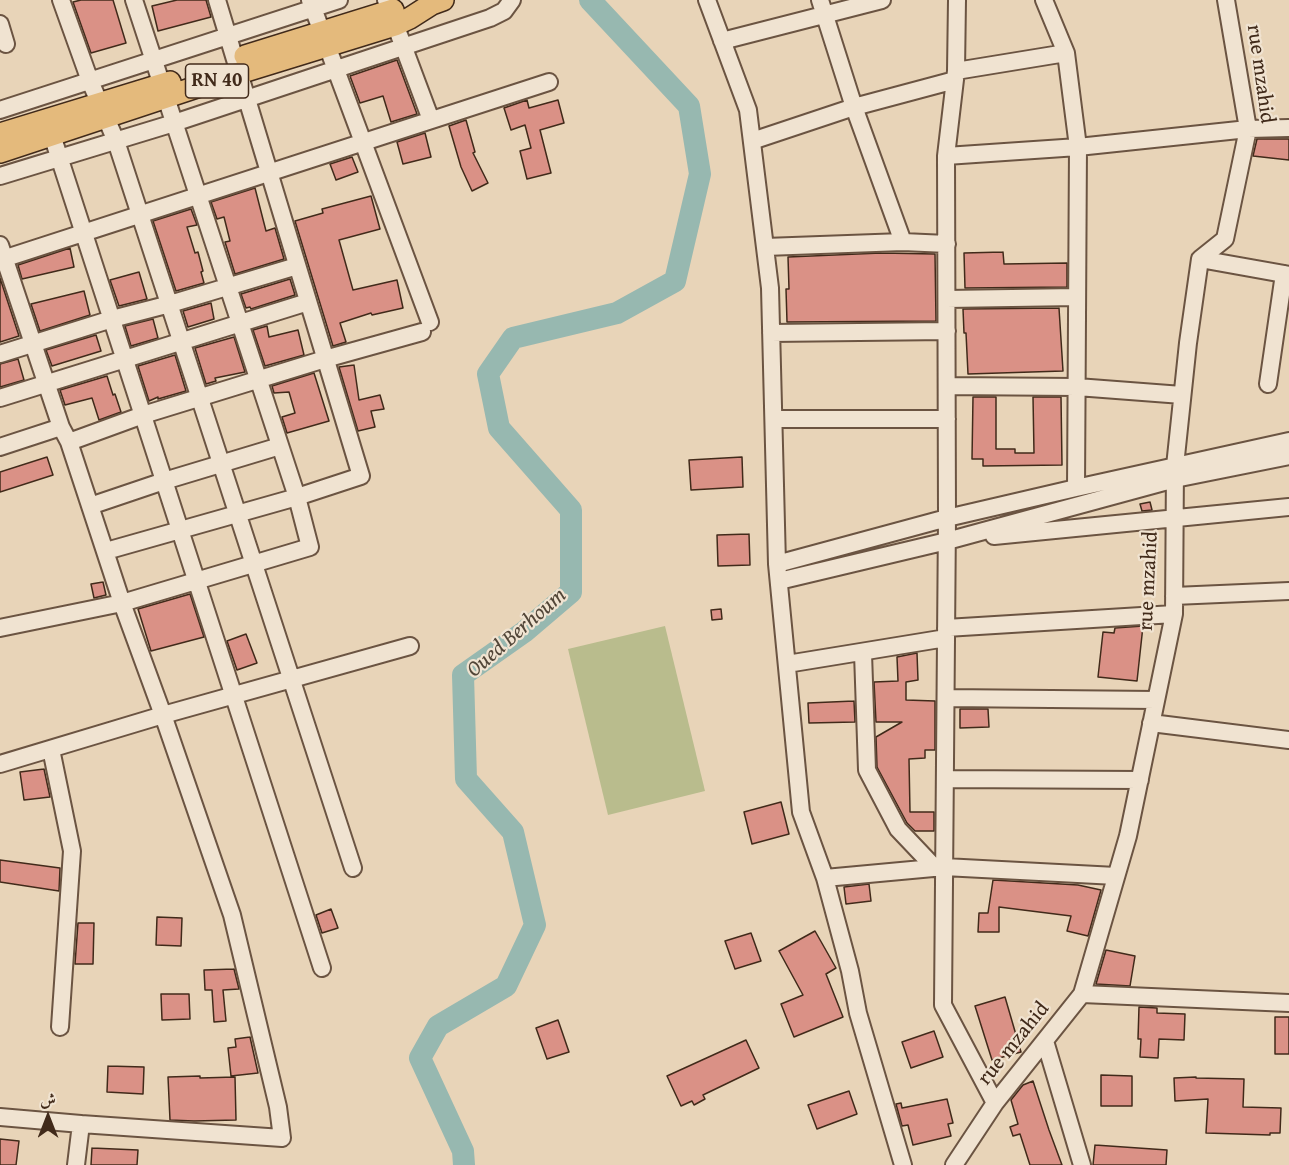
<!DOCTYPE html>
<meta charset="utf-8">
<style>
body{margin:0}
#map{position:relative;width:1289px;height:1165px;overflow:hidden;background:#e8d4b8;font-family:"Gentium Book Plus",Amiri,serif}
canvas{display:block}
.north{position:absolute;left:18px;top:1087px;width:60px;height:60px;-webkit-text-stroke:4px #f0e3d1;paint-order:stroke;rotate:0deg;font-size:16px;font-weight:700;line-height:24px;text-align:center;color:#412a1a}
.north::after{content:'';display:block;margin:auto;width:21px;height:27px;background:#412a1a;clip-path:polygon(50% 0,100% 100%,50% 72%,0 100%)}
</style>
<div id="map">
<canvas width="1289" height="1165"></canvas>
<div class="north">ش</div>
</div>
<script>
const context = document.querySelector('canvas').getContext('2d');
context.lineJoin = 'round';
function fillPath(path, color) {
  context.fillStyle = color;
  context.fill(path, 'evenodd');
}
function poly(rows) {
  const path = new Path2D();
  for (const r of rows) {
    path.moveTo(r[0], r[1]);
    for (let i = 2; i < r.length; i += 2) path.lineTo(r[i], r[i + 1]);
  }
  return path;
}
function stroke(path, color, width, dash) {
  context.strokeStyle = color;
  context.lineWidth = width;
  context.lineCap = dash ? 'butt' : 'round';
  context.setLineDash(dash || []);
  context.stroke(path);
}
function label(font, color, halo, rows, align = 'center') {
  context.font = font + ' "Gentium Book Plus",serif';
  context.lineWidth = 4.5;
  context.setLineDash([]);
  context.textBaseline = 'middle';
  context.strokeStyle = halo;
  context.fillStyle = color;
  for (const [text, x, y, turn = 0] of rows) {
    context.save();
    context.translate(x, y);
    context.rotate((+turn || 0) * Math.PI / 180);
    context.textAlign = isNaN(turn) ? turn : align;
    if (halo) context.strokeText(text, 0, 0);
    context.fillText(text, 0, 0);
    context.restore();
  }
}
const green = poly([
 [665,626,705,791,608,815,568,649]
]);
const river = poly([
 [464,1165,463,1151,420,1058,438,1026,506,986,535,925,513,832,466,779,463,675,524,632,571,592,571,510,499,428,488,374,513,338,617,313,675,281,700,174,689,106,590,0]
]);
const building = poly([
 [81,0,113,0,126,43,91,53,73,2,81,0],
 [177,0,206,0,211,17,158,31,152,6,177,0],
 [397,60,417,114,391,122,383,96,360,103,350,76,397,60],
 [527,100,529,108,558,100,564,123,540,130,551,173,527,179,520,151,531,148,525,125,511,130,504,108,527,100],
 [466,120,475,152,473,153,488,183,472,191,461,167,449,126,466,120],
 [425,133,431,157,403,164,397,142,425,133],
 [1257,139,1289,139,1289,160,1253,156,1257,139],
 [352,157,358,172,336,180,330,164,352,157],
 [255,188,266,231,275,228,284,259,235,274,225,242,230,241,224,217,217,219,211,202,255,188],
 [371,196,380,229,339,240,353,290,397,280,403,308,372,315,371,313,340,323,346,342,333,346,295,221,323,213,322,209,371,196],
 [191,209,197,225,187,227,195,253,198,252,203,271,201,272,204,283,176,291,153,221,191,209],
 [70,248,74,267,22,279,18,265,70,248],
 [1003,252,1004,264,1067,263,1067,287,965,288,964,253,1003,252],
 [881,253,935,254,936,321,787,322,786,289,789,289,788,257,881,253],
 [139,272,147,299,119,306,110,280,139,272],
 [0,278,19,336,0,342,0,278],
 [290,279,295,295,251,309,250,307,246,308,241,294,290,279],
 [84,291,90,315,40,331,31,304,84,291],
 [211,303,214,319,188,327,183,311,211,303],
 [1059,308,1063,371,968,374,966,333,964,333,963,309,1059,308],
 [153,319,158,338,131,346,125,326,153,319],
 [267,326,269,337,298,330,304,355,265,366,253,330,267,326],
 [96,335,101,351,52,366,46,350,96,335],
 [234,337,245,372,215,378,216,381,206,384,195,348,234,337],
 [175,355,186,391,158,399,158,397,149,401,138,366,175,355],
 [18,359,24,380,0,387,0,364,18,359],
 [354,365,359,400,380,395,384,409,371,411,375,427,358,431,339,367,354,365],
 [314,373,329,421,287,433,282,417,295,413,289,392,274,393,272,386,314,373],
 [107,376,113,395,115,394,121,412,99,420,92,398,65,405,60,390,107,376],
 [973,397,996,397,996,449,1015,449,1015,453,1034,453,1033,397,1061,397,1062,465,983,466,983,459,972,459,973,397],
 [47,457,53,475,0,492,0,472,47,457],
 [742,457,743,487,691,490,689,460,742,457],
 [1150,502,1152,510,1142,511,1140,504,1150,502],
 [749,534,750,565,718,566,717,535,749,534],
 [103,582,106,595,94,598,91,584,103,582],
 [190,594,204,637,151,651,138,609,190,594],
 [721,609,722,619,712,620,711,610,721,609],
 [1143,626,1137,681,1098,677,1103,632,1114,633,1115,628,1143,626],
 [246,634,257,663,237,670,227,641,246,634],
 [917,653,918,680,906,682,906,700,935,701,935,750,925,750,925,758,909,759,910,812,934,812,934,831,915,831,907,823,877,767,876,737,902,722,876,722,874,682,898,681,897,657,917,653],
 [854,701,855,722,809,723,808,703,854,701],
 [960,709,988,709,989,727,960,728,960,709],
 [44,769,50,797,24,800,20,772,44,769],
 [781,802,789,834,752,844,744,812,781,802],
 [0,860,60,868,59,891,0,882,0,860],
 [993,880,1078,885,1101,890,1088,936,1067,931,1071,916,999,907,999,932,978,932,979,913,988,913,993,880],
 [869,884,871,901,846,904,844,887,869,884],
 [331,909,338,928,322,933,316,915,331,909],
 [157,917,182,918,181,946,156,945,157,917],
 [78,923,94,923,93,964,75,964,78,923],
 [815,931,836,968,826,974,843,1017,794,1037,781,1004,803,995,779,951,815,931],
 [751,933,761,961,735,969,725,941,751,933],
 [1106,950,1135,956,1130,986,1096,984,1106,950],
 [234,969,239,989,223,990,226,1021,214,1022,212,990,205,990,204,970,234,969],
 [161,994,189,994,190,1019,162,1020,161,994],
 [1005,997,1021,1052,992,1060,975,1006,1005,997],
 [1139,1007,1157,1008,1157,1013,1185,1014,1184,1040,1159,1039,1158,1058,1140,1057,1141,1039,1138,1039,1139,1007],
 [1275,1017,1289,1017,1289,1054,1275,1054,1275,1017],
 [558,1020,569,1052,547,1059,536,1028,558,1020],
 [934,1031,943,1057,911,1068,902,1042,934,1031],
 [250,1037,258,1073,231,1076,228,1048,236,1047,235,1039,250,1037],
 [746,1040,759,1068,703,1095,705,1099,694,1105,692,1101,681,1106,667,1076,746,1040],
 [108,1066,144,1067,143,1094,107,1092,108,1066],
 [1101,1075,1132,1076,1132,1106,1101,1106,1101,1075],
 [200,1076,200,1078,235,1077,236,1120,194,1121,170,1120,168,1077,200,1076],
 [1196,1077,1196,1078,1244,1079,1243,1107,1281,1108,1280,1133,1270,1133,1270,1135,1206,1133,1208,1099,1175,1101,1174,1078,1196,1077],
 [1033,1081,1049,1130,1062,1165,1030,1165,1020,1134,1013,1136,1010,1127,1018,1124,1011,1100,1023,1085,1033,1081],
 [849,1091,857,1114,817,1129,808,1105,849,1091],
 [947,1099,953,1123,948,1124,951,1136,913,1145,908,1125,902,1126,896,1104,901,1103,902,1108,947,1099],
 [0,1139,19,1141,16,1165,0,1165,0,1139],
 [1095,1145,1167,1150,1166,1165,1093,1165,1095,1145],
 [92,1148,138,1150,137,1165,91,1165,92,1148]
]);
const minor = poly([
 [61,0,90,81,116,141,353,868],
 [310,0,430,322],
 [386,0,431,120],
 [707,0,748,110,770,288,777,564,801,812,825,878,850,971,858,1013,903,1165],
 [820,0,854,107,903,242],
 [957,0,956,71,946,156,947,518,943,1005,995,1103],
 [1044,0,1066,53,1078,147,1076,488],
 [0,24,6,44],
 [722,41,882,0],
 [956,71,1066,53],
 [0,110,339,0],
 [52,135,322,968],
 [752,141,854,107,955,80],
 [946,156,1078,147,1248,129,1289,128],
 [0,176,174,123,490,18,504,11,512,0],
 [0,245,61,427,69,442,122,603,163,715,232,915,278,1107,282,1138,81,1124,0,1117],
 [765,247,903,242,947,244],
 [1200,259,1289,275],
 [0,260,549,82],
 [947,299,1077,297],
 [771,333,947,331],
 [0,354,112,319,170,304,297,266],
 [1268,384,1284,274],
 [947,386,1077,387,1182,395],
 [0,398,308,302],
 [774,419,947,419],
 [69,442,143,415,325,359,422,332],
 [0,447,61,427],
 [90,506,164,481,280,446],
 [994,536,1289,507],
 [106,551,297,497,361,476,217,0],
 [777,564,947,518,1076,488,1289,441],
 [779,581,947,541,1175,479,1289,456],
 [1174,596,1289,591],
 [0,628,122,603,310,547,297,497,134,0],
 [946,628,1174,614],
 [863,653,867,770,898,829,935,868],
 [787,664,946,638],
 [946,698,1156,700],
 [1151,723,1289,740],
 [51,749,72,851,60,1027],
 [0,764,163,715,410,646],
 [945,779,1140,780],
 [825,878,944,867,1116,876],
 [1082,994,1289,1003],
 [1045,1041,1082,1165],
 [76,1165,81,1124],
 [954,1165,995,1103,1082,994,1128,836,1174,614,1175,466,1188,343,1200,259,1225,239,1248,129,1226,0]
]);
const major = poly([
 [245,56,393,10],
 [0,134,170,82],
 [0,152,239,73,395,25,410,18,432,4,443,0]
]);
const shields = [
 [217,81,63]
];
const shieldNames = [
 ["RN 40",217,81]
];
const streetNames = [
 ["rue mzahid",1260,74,82],
 ["rue mzahid",1149,581,-87],
 ["rue mzahid",1014,1044,-51]
];
const waterNames = [
 ["Oued Berhoum",517,633,-41]
];
fillPath(green, '#b9bc8d');
stroke(river, '#97b8b0', 22);
fillPath(building, '#da9186');
stroke(building, '#412a1a', 1.5);
stroke(minor, '#6b5442', 20);
stroke(major, '#412a1a', 24);
stroke(minor, '#f0e3d1', 16);
stroke(major, '#e4ba7c', 21);
for (const [x, y, w] of shields) {
  const box = new Path2D();
  box.roundRect(x - w / 2, y - 17, w, 34, 4.5);
  context.fillStyle = '#f0e3d1';
  context.fill(box);
  stroke(box, '#412a1a', 1.5);
}
label('bold 20px', '#412a1a', null, shieldNames);
label('21px', '#412a1a', '#f0e3d1', streetNames);
label('italic 22px', '#524638', '#f0e3d1', waterNames);
</script>
